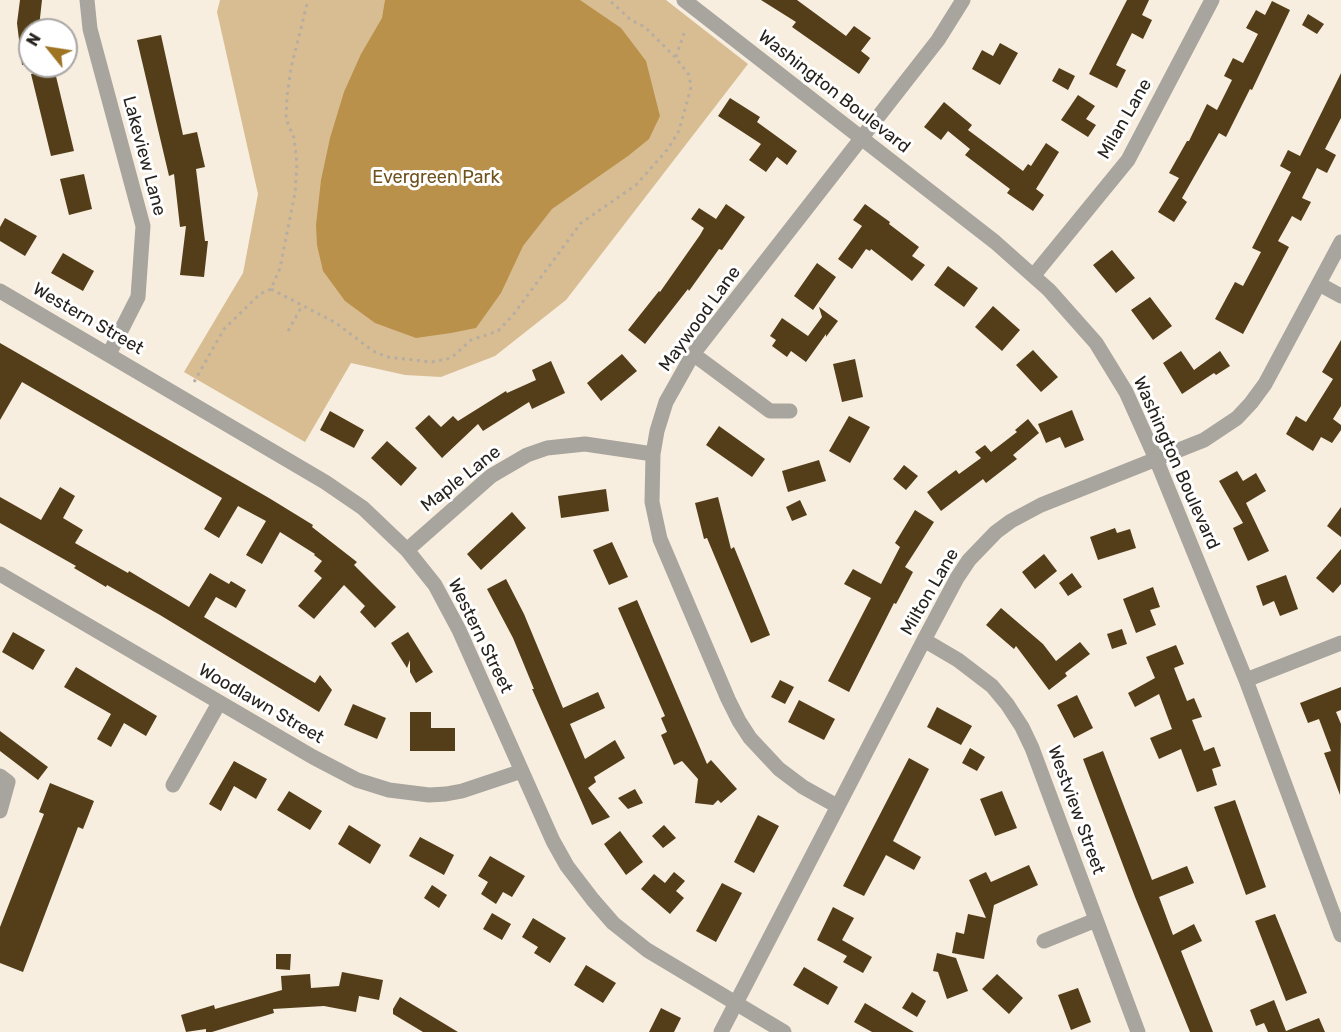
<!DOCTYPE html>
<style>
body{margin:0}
#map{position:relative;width:1341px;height:1032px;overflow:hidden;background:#f7eedf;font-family:Rubik,sans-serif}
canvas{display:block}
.north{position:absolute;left:18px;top:18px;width:60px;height:60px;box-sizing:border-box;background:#fff;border:2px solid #a8a7a5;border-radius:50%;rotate:300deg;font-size:16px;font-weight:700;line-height:24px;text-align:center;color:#26221d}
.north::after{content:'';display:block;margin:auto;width:21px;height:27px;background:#9e7322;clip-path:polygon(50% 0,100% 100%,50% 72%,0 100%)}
</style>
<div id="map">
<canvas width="1341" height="1032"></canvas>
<div class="north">N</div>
</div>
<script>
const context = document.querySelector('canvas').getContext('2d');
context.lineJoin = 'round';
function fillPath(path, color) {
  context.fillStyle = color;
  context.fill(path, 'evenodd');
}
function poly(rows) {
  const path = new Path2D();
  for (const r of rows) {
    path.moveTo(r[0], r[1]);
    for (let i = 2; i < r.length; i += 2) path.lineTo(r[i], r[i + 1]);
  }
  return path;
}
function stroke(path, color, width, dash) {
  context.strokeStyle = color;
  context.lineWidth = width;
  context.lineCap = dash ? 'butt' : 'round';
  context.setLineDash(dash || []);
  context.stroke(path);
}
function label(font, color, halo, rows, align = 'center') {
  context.font = font + ' Rubik,sans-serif';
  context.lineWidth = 6;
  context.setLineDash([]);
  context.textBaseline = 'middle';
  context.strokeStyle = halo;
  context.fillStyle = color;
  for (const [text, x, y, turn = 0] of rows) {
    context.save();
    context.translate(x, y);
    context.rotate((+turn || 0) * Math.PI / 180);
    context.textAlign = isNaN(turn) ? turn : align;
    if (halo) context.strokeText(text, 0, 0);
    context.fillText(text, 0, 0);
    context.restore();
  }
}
const green = poly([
 [220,0,666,0,748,64,566,300,495,356,441,377,405,375,351,363,305,442,184,372,243,273,258,194,217,12]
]);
const water = poly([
 [385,0,580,0,621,28,646,61,660,116,649,139,628,156,552,209,523,246,501,293,476,328,451,333,416,338,375,323,345,301,323,271,317,245,316,225,321,180,330,138,344,92,361,54,382,18]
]);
const building = poly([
 [20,0,42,0,40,18,42,30,30,30,30,64,22,65,17,23],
 [761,0,797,0,846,36,854,26,871,38,861,51,870,58,859,74,792,27,796,22],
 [1127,0,1149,0,1142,15,1152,20,1143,39,1132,33,1116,65,1126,70,1117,88,1089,74],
 [1272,1,1290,10,1252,90,1250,89,1226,137,1219,133,1182,198,1187,202,1174,222,1158,212,1179,178,1169,173,1187,141,1189,141,1207,104,1217,110,1232,80,1224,76,1233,58,1243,63,1258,34,1246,28,1256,10,1265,15],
 [1308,14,1324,24,1317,34,1302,25],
 [161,35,183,135,197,132,205,167,196,169,205,241,208,241,204,277,180,275,186,226,180,227,174,174,169,176,137,40],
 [1000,43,1018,53,1000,85,972,69,982,50,993,56],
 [54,68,74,151,51,156,31,74],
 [1059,68,1075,76,1068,90,1052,81],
 [1341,73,1341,118,1325,149,1336,155,1327,173,1317,168,1302,198,1311,202,1301,221,1292,216,1278,241,1289,247,1243,334,1215,319,1235,282,1243,286,1261,252,1252,248,1291,172,1280,166,1288,150,1300,156],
 [1078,95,1095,106,1086,119,1096,125,1088,137,1061,120],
 [730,98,760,117,757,122,797,151,787,165,777,157,766,172,749,160,761,144,718,116],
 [944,102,972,125,968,130,1023,171,1028,164,1031,166,1046,143,1059,152,1036,189,1044,195,1033,211,1007,193,1010,189,965,155,970,149,948,131,941,140,924,127],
 [84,174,92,209,69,215,60,179],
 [726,204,745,217,722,250,719,249,689,291,688,289,645,344,628,330,659,291,660,292,700,235,704,228,691,219,699,208,716,219],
 [865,204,890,222,889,224,919,247,912,256,925,265,912,281,871,249,870,251,866,249,852,269,838,259,862,226,853,220],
 [5,218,37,236,25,256,0,241,0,227],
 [1112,250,1135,278,1116,293,1093,265],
 [63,253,94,271,83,291,51,273],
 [817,263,836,277,813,310,794,296],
 [948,266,978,288,964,307,934,285],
 [1150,297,1172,326,1153,340,1131,310],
 [993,306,1020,330,1002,351,975,327],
 [819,307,838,321,826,337,826,334,806,362,791,351,787,357,772,346,776,340,770,336,782,318,808,336,822,317],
 [1341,340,1341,406,1333,419,1341,425,1341,430,1332,443,1321,437,1313,451,1286,434,1296,416,1306,422,1333,379,1322,372],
 [0,343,269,498,313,525,312,527,357,562,354,565,396,607,375,628,360,612,365,606,344,585,314,619,298,606,322,578,314,571,322,561,314,555,315,554,280,532,262,564,246,555,266,521,238,506,219,538,204,529,222,498,22,382,0,420],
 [1033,350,1058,377,1041,392,1016,365],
 [1181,351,1194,370,1220,351,1230,366,1216,375,1214,373,1182,394,1163,363],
 [622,354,637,371,601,401,587,383],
 [855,359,863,397,842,402,833,364],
 [551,361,565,393,532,409,529,402,483,431,478,424,442,458,415,428,429,415,441,427,453,416,458,421,506,391,507,393,536,380,532,370],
 [1072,410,1084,440,1065,448,1060,437,1046,443,1038,424],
 [330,411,364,430,354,448,320,430],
 [849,416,870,427,850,463,829,451],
 [1028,419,1039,433,1013,455,1017,459,986,483,983,479,941,511,927,492,956,470,959,474,981,458,975,452,985,445,991,452,1017,432,1015,430],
 [719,426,765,459,752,477,706,445],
 [387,441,417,468,401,486,371,458],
 [819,460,826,481,788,492,782,471],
 [904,465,918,476,906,490,893,479],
 [1237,471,1243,481,1256,473,1266,491,1246,503,1269,551,1248,561,1233,528,1243,523,1219,481],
 [60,487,75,496,63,518,83,530,75,543,128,573,129,571,189,607,210,573,229,584,231,581,246,590,236,608,216,597,204,617,315,683,320,675,332,690,319,712,160,615,107,585,106,587,74,568,76,566,0,523,0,497,41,520],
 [606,489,609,511,561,518,558,496],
 [718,497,731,549,734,547,770,635,751,643,707,538,704,539,695,503],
 [800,500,807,515,792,521,786,507],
 [1341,507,1341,537,1327,526],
 [915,510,934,522,905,567,913,572,896,604,894,603,849,692,828,681,871,598,844,584,853,569,881,584,900,547,895,543],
 [512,512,526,528,481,570,467,554],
 [1115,528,1117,533,1130,529,1136,548,1098,560,1090,537],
 [612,542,628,577,609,585,593,550],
 [1341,549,1341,584,1333,593,1316,578],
 [1044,554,1057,571,1035,589,1022,572],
 [1072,573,1082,587,1068,596,1059,583],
 [1286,575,1298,609,1280,616,1274,601,1263,606,1256,586],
 [506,579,524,614,563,708,598,692,605,708,570,724,585,759,615,740,625,758,594,777,596,782,588,788,610,817,592,825,532,689,534,689,513,638,487,589],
 [1153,587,1160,607,1150,610,1156,625,1136,633,1123,599],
 [637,600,707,764,711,760,737,789,721,803,718,800,713,805,695,803,698,779,682,761,674,765,661,735,667,732,661,718,665,716,618,608],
 [1001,608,1043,644,1056,661,1080,642,1090,654,1065,673,1067,676,1049,690,1016,646,1014,649,986,625],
 [1122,629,1127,644,1112,649,1107,634],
 [13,632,45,650,33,670,2,652],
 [408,632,433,672,416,683,410,672,410,660,407,668,391,643],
 [1176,645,1184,664,1174,668,1187,701,1194,698,1202,717,1192,720,1204,751,1214,747,1221,766,1212,769,1217,785,1197,792,1181,749,1159,759,1150,738,1172,729,1159,694,1135,707,1128,693,1155,678,1146,657],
 [76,667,157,716,146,736,124,723,111,747,97,739,111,714,64,687],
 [780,680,794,687,785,704,771,697],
 [1341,687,1341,710,1336,712,1341,724,1340,795,1324,753,1331,751,1319,719,1308,723,1300,703],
 [1077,695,1093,728,1074,738,1057,705],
 [799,700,835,719,824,740,788,722],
 [353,704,386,718,377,739,344,725],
 [937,707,972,726,961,745,927,727],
 [410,712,431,712,431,728,455,728,455,751,410,751],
 [0,731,48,767,38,780,0,751],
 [970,748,985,757,977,771,962,763],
 [1103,751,1152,880,1187,866,1194,883,1159,897,1173,935,1194,924,1202,941,1181,951,1213,1032,1190,1032,1135,897,1083,759],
 [909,758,929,769,893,841,921,857,914,870,886,855,864,896,843,886],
 [234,761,267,779,256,799,234,786,221,811,209,804],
 [50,783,94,801,83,829,78,827,23,972,0,963,0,927,44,814,39,812],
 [635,789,643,803,628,809,618,798],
 [289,791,322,811,310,830,277,810],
 [1002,791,1017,828,995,836,980,799],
 [1235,800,1266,887,1246,895,1214,807],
 [758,815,779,826,754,873,734,862],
 [349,825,381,845,370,864,338,844],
 [664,825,676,838,663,848,652,836],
 [620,831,643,862,626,875,604,844],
 [420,837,454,855,444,875,409,856],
 [490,856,525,876,512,897,503,892,496,904,481,894,488,882,478,876],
 [1029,865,1038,885,994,905,984,959,952,953,956,932,964,934,968,914,986,918,969,880,986,872,991,882],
 [674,872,685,881,676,891,684,898,670,914,641,889,654,874,665,883],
 [722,883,742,893,716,942,696,931],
 [432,885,447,895,439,908,424,898],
 [833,907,854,918,842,940,872,957,863,973,843,962,847,956,817,940],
 [492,913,511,924,502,940,483,929],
 [1275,914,1307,993,1286,1001,1255,921],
 [533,918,566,938,550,963,534,953,538,947,522,937],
 [937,953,956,958,968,991,947,999,938,972,933,971],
 [276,954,291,954,290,970,276,969],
 [586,965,616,983,603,1003,574,985],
 [804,967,838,987,828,1005,793,985],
 [342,972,383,980,379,1000,359,996,356,1012,324,1006,273,1009,274,1013,212,1032,206,1032,206,1029,186,1032,181,1015,214,1005,215,1009,282,990,281,976,310,974,311,988,339,986],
 [997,974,1023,998,1009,1014,982,989],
 [1078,988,1091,1022,1071,1030,1058,995],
 [912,992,926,1001,917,1017,902,1008],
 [400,997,458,1032,423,1032,393,1014,393,1009],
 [1274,1000,1286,1031,1319,1018,1325,1032,1268,1032,1264,1023,1256,1026,1250,1010],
 [865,1003,914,1032,872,1032,854,1022],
 [661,1008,681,1018,674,1032,649,1032]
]);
const path = poly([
 [676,57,684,33],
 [271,289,336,323,373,351,387,357,432,362,451,358,471,340,498,331,513,315,581,223,636,185,667,150,679,131,691,87,689,75,675,57,645,27,631,20,609,0],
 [288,331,302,306],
 [194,382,224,329,260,294,271,289,280,268,295,193,297,164,294,138,286,119,287,96,291,68,308,0]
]);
const minor = poly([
 [87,0,90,29,143,226,138,297,109,354],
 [684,0,995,242,1049,290,1096,343,1126,392,1156,459,1246,680,1341,935],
 [1034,275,1128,160,1212,0],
 [1319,284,1341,296],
 [0,291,325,482,363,508,407,550,435,585,459,630,553,841,567,866,593,900,613,923,647,950,784,1032],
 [693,354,770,411,790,411],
 [407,550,491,476,527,455,547,448,585,444,653,454],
 [0,574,313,757,357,780,389,790,429,795,446,794,462,791,522,771],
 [924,640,958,660,992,686,1007,704,1022,727,1032,748,1138,1032],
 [1246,680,1341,643],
 [0,776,8,782,0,811],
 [173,785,219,703],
 [837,806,803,787,779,769,750,738,739,721,728,699,660,539,652,502,653,454,657,431,666,402,693,354,938,40,963,0],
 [1044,941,1096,920],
 [721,1032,924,640,957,578,969,560,996,532,1011,521,1041,505,1204,440,1237,418,1251,403,1265,384,1341,242]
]);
const streetNames = [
 ["Washington Boulevard",834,92,38],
 ["Milan Lane",1125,119,-60],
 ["Lakeview Lane",144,156,75],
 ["Western Street",88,319,30],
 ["Maywood Lane",700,319,-54],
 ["Washington Boulevard",1176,463,66],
 ["Maple Lane",461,479,-38],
 ["Milton Lane",930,592,-60],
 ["Western Street",480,636,64],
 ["Woodlawn Street",261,704,30],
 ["Westview Street",1076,810,70]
];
const parkNames = [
 ["Evergreen Park",436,178]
];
fillPath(green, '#d9bd92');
fillPath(water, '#ba914a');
fillPath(building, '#543e19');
stroke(path, '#b6aea2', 3, [3, 4.5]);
stroke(minor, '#a8a49e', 15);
label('18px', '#26221d', '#fff', streetNames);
label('18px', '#6e511c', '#fff', parkNames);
</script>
